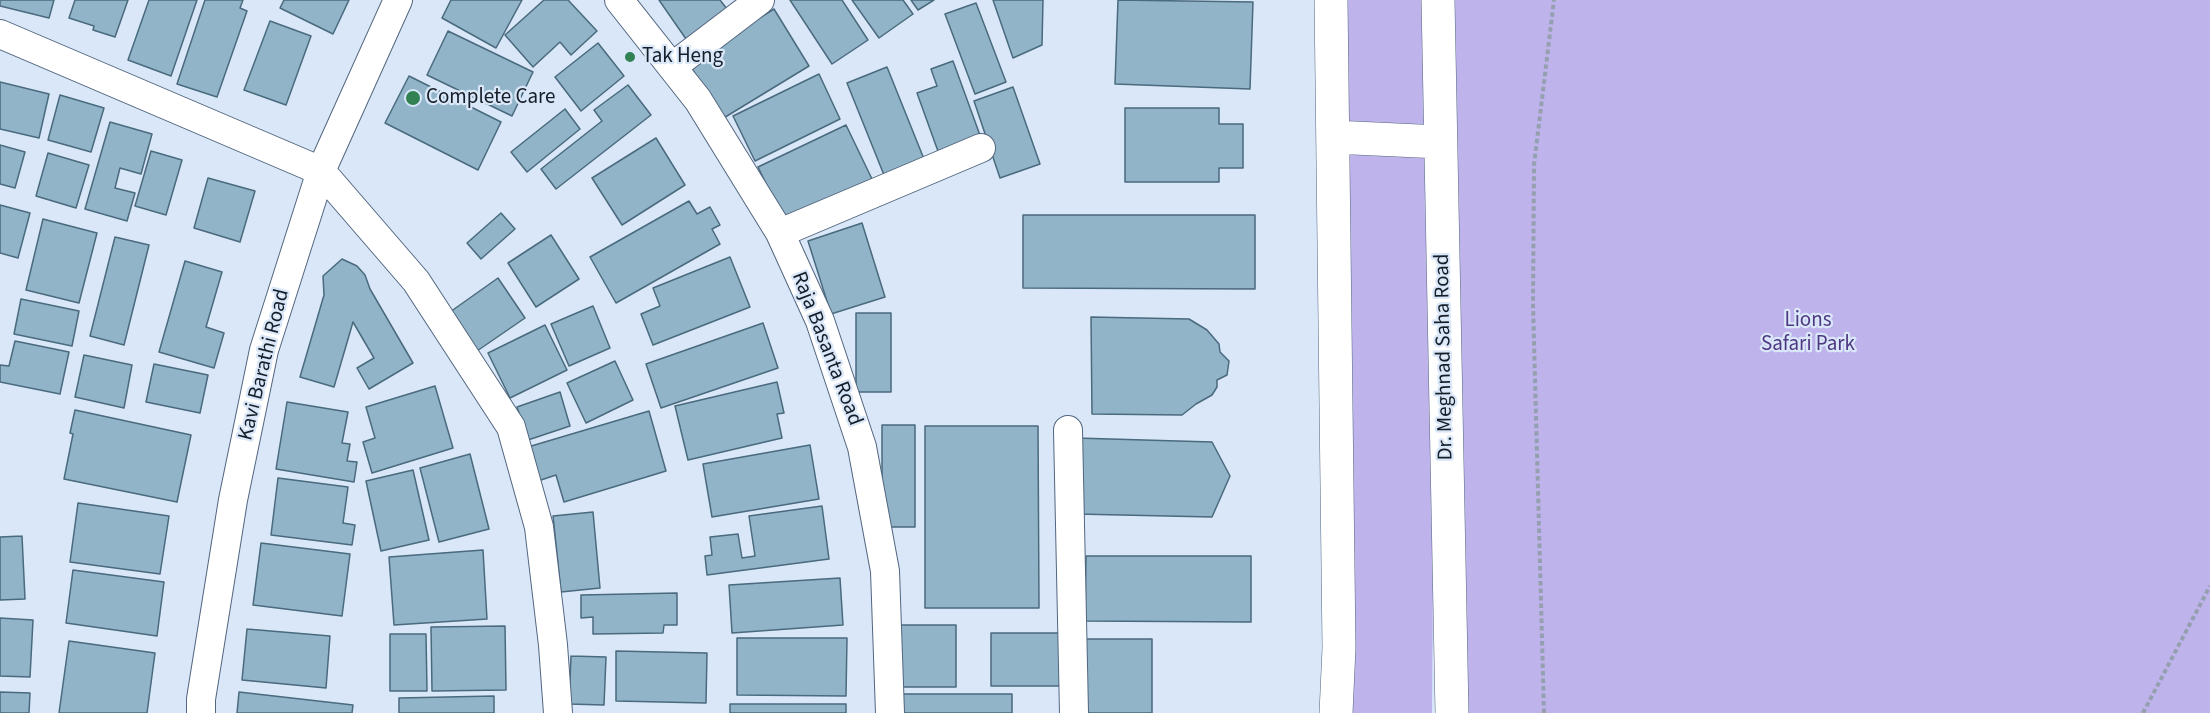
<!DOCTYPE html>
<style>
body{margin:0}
canvas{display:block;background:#d9e7f9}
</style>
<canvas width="2210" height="713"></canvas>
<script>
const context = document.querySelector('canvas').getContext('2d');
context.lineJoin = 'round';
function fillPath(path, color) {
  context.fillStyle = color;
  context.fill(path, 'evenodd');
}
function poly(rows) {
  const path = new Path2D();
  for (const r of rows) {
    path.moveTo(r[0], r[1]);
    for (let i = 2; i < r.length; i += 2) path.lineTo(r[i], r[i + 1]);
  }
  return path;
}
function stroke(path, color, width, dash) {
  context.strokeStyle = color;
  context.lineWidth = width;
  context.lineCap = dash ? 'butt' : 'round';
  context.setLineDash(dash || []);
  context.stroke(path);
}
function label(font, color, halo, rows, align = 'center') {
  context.font = font + ' "Source Sans 3",sans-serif';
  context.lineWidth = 4.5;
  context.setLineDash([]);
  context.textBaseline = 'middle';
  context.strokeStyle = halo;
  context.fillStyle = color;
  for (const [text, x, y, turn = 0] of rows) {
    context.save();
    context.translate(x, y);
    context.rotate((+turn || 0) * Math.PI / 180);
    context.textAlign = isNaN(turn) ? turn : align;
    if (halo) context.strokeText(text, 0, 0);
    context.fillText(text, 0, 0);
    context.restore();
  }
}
const green = poly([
 [1338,0,1428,0,1435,315,1432,713,1344,713],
 [1441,0,2210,0,2210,713,1454,713]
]);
const building = poly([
 [0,0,54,0,49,18,0,6,0,0],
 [75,0,128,0,115,37,93,30,94,26,69,18,75,0],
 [149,0,197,0,171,76,128,60,149,0],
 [205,0,243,0,240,8,247,11,217,97,177,84,205,0],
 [284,0,349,0,333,34,280,8,284,0],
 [451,0,522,0,496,48,442,18,451,0],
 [544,0,568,0,597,31,571,55,560,42,533,67,505,35,544,0],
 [659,0,720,0,727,9,686,39,659,0],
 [790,0,842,0,868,40,832,64,790,0],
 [852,0,903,0,913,14,879,38,852,0],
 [911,0,934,0,918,10,911,0],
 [993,0,1043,0,1042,45,1013,58,993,0],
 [1118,0,1253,2,1250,89,1115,84,1118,0],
 [976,3,1006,82,975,94,945,14,976,3],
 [774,9,809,66,722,119,688,62,774,9],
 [270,21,311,36,286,105,244,90,270,21],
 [448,31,533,72,512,116,427,75,448,31],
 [598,43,624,76,581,111,555,77,598,43],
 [953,61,981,138,939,154,917,93,937,86,931,69,953,61],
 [887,67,924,159,884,175,847,83,887,67],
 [819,74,840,119,755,161,733,116,819,74],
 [409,76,501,122,478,170,385,123,409,76],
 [0,82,49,94,39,138,0,129,0,82],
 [628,85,651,115,556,189,541,169,602,121,594,110,628,85],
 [1013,87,1040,164,1000,178,974,101,1013,87],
 [60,95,104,108,91,152,48,140,60,95],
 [1125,108,1219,108,1219,124,1243,124,1243,168,1219,168,1219,182,1125,182,1125,108],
 [565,109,580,129,527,172,511,152,565,109],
 [110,122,152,134,141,174,120,168,115,188,135,193,127,221,85,209,110,122],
 [846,125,872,179,784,221,758,167,846,125],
 [656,138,685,185,622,225,592,178,656,138],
 [0,145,25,152,15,188,0,184,0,145],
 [151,151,182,160,166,215,135,206,151,151],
 [48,153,89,165,76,208,36,196,48,153],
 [208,178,255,191,240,242,194,228,208,178],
 [689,201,697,214,710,207,720,225,712,229,720,244,616,303,590,257,689,201],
 [0,205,30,213,18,258,0,253,0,205],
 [501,213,515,229,481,259,467,243,501,213],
 [1023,215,1255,215,1255,289,1023,288,1023,215],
 [43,219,97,233,79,303,26,290,43,219],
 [862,223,885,297,831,314,808,241,862,223],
 [551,235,579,279,536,307,508,263,551,235],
 [115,237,149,245,124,345,90,336,115,237],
 [730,257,750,307,653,345,641,314,660,306,653,288,730,257],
 [342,259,357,266,365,275,370,289,413,363,369,389,357,368,374,358,353,322,334,387,300,377,324,295,323,276,342,259],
 [185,261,222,272,206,327,224,333,214,368,159,352,185,261],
 [498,278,525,318,477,351,450,312,498,278],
 [21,299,79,311,72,346,14,334,21,299],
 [593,306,610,348,569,366,551,324,593,306],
 [856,313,891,313,891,392,856,392,856,313],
 [1091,317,1189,319,1207,330,1219,344,1220,352,1229,361,1227,375,1217,380,1217,387,1212,395,1196,404,1182,415,1092,414,1091,317],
 [763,323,778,368,661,408,646,364,763,323],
 [545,325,567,370,510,398,488,353,545,325],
 [15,341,69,352,60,394,0,382,0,365,9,366,15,341],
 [84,355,132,365,124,408,75,397,84,355],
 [615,361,633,400,586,423,567,383,615,361],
 [154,364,208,375,200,413,146,402,154,364],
 [777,382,784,413,777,414,782,438,688,460,675,406,777,382],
 [435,386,453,448,372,473,363,442,375,438,366,407,435,386],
 [560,392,570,426,528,440,517,407,560,392],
 [287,402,348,412,342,443,350,444,347,461,357,462,354,482,276,469,287,402],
 [75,410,191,435,177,502,64,479,73,434,70,433,75,410],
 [649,411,666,471,564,502,556,475,538,481,528,447,649,411],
 [882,425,915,425,915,527,882,527,882,425],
 [925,426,1038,426,1039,608,925,608,925,426],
 [1076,438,1212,442,1230,476,1212,517,1076,514,1076,438],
 [810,445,819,499,712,517,703,464,810,445],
 [470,454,489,529,439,542,420,468,470,454],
 [413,470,429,540,381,551,366,481,413,470],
 [278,478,348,487,343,523,355,525,352,545,271,535,278,478],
 [78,503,169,516,160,574,70,562,78,503],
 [822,506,829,559,707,575,705,556,712,555,710,537,738,534,742,558,755,556,749,516,822,506],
 [593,512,600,588,561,592,553,516,593,512],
 [22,536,25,599,0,600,0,537,22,536],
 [261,543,350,554,342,616,253,605,261,543],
 [483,550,487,619,394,625,389,557,483,550],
 [1086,556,1251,556,1251,622,1085,621,1086,556],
 [73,570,164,582,157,636,66,623,73,570],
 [840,578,843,625,732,633,729,585,840,578],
 [677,593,677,625,664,625,663,633,593,634,593,617,581,618,581,595,677,593],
 [0,618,33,620,30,677,0,676,0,618],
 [896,625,956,625,956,687,896,687,896,625],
 [505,626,506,690,432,691,431,627,505,626],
 [247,629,330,636,326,688,242,680,247,629],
 [991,633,1063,633,1063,686,991,686,991,633],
 [390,634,426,634,427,691,390,691,390,634],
 [737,638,847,638,846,696,737,695,737,638],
 [1083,639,1152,639,1152,713,1083,713,1083,639],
 [69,641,155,653,147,713,59,713,69,641],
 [616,651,707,653,706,703,616,701,616,651],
 [571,656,606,657,604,705,569,704,571,656],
 [0,692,30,693,29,713,0,713,0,692],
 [239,692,353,705,352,713,237,713,239,692],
 [902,694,1012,694,1012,713,902,713,902,694],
 [494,696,494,713,399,713,399,698,494,696],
 [730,704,846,704,846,713,730,713,730,704]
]);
const path = poly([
 [1544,713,1533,304,1534,165,1554,0],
 [2143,713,2210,586]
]);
const minor = poly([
 [619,0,698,100,780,233,820,321,862,447,885,571,890,713],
 [0,34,321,171,416,281,511,427,539,527,553,645,558,713],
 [672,67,760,0],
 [780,233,981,148],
 [1068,430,1074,713],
 [201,713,201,699,233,500,264,350,321,171,398,0]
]);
const tertiary = poly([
 [1331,0,1339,648,1336,713],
 [1438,0,1452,713],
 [1333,137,1440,142]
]);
const markers = [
 [630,57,6,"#318152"],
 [413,98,8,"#318152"]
];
const poiNames = [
 ["Tak Heng",642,57],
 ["Complete Care",426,98]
];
const parkNames = [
 ["Lions",1808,321],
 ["Safari Park",1808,345]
];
const streetNames = [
 ["Raja Basanta Road",826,349,69],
 ["Dr. Meghnad Saha Road",1445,357,-91],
 ["Kavi Barathi Road",265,365,-76]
];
fillPath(green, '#bfb3eb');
fillPath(building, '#91b4c8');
stroke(building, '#4a6a7d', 1.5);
stroke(minor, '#52667f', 30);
stroke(tertiary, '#52667f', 34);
stroke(path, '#94a0af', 4, [4.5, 3]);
stroke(minor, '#fff', 28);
stroke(tertiary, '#fff', 33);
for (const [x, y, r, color] of markers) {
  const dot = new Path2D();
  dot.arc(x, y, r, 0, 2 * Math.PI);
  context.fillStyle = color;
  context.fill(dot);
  stroke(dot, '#d9e7f9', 2);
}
label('21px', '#151e28', '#d9e7f9', poiNames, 'left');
label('21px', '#4f3882', '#d9e7f9', parkNames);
label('21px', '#151e28', '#d9e7f9', streetNames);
</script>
